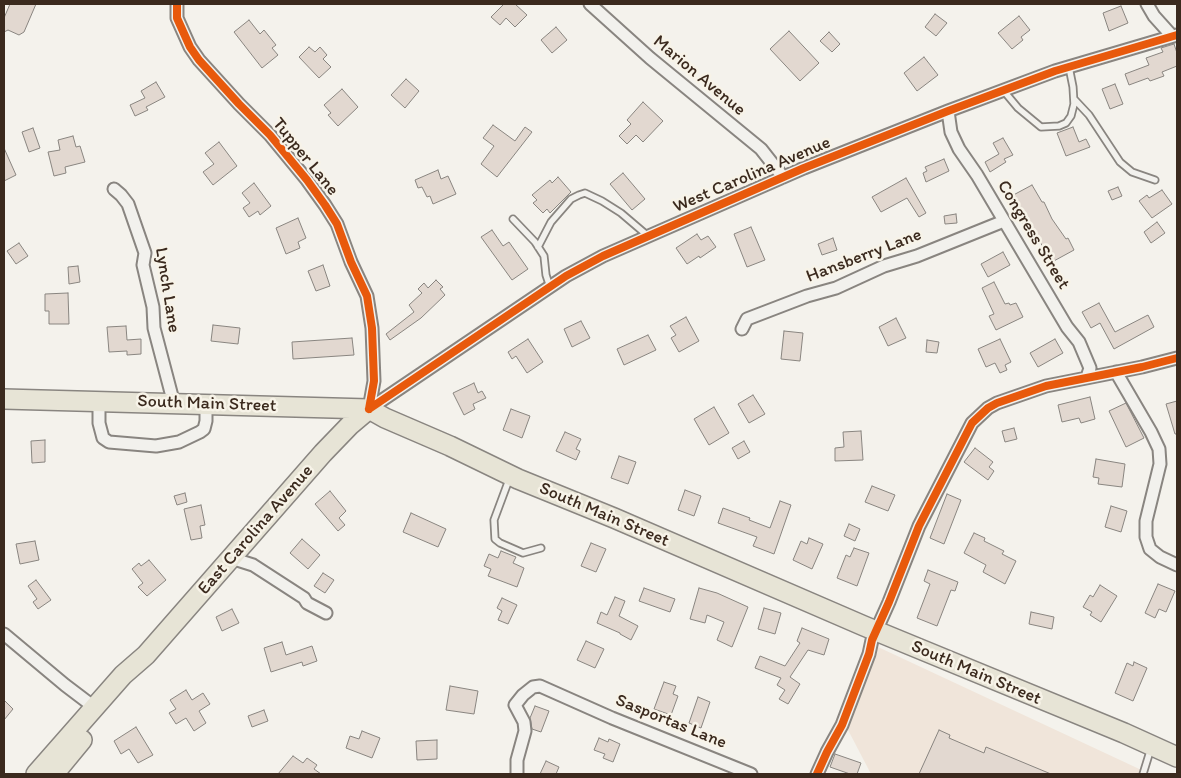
<!DOCTYPE html>
<style>
body{margin:0}
#map{position:relative;width:1181px;height:778px;overflow:hidden;background:#f4f2ec;font-family:Itim,sans-serif}
canvas{display:block}
.frame{position:absolute;inset:0;border:5px solid #3b2a1e;pointer-events:none}
</style>
<div id="map">
<canvas width="1181" height="778"></canvas>
<div class="frame"></div>
</div>
<script>
const context = document.querySelector('canvas').getContext('2d');
context.lineJoin = 'round';
function fillPath(path, color) {
  context.fillStyle = color;
  context.fill(path, 'evenodd');
}
function poly(rows) {
  const path = new Path2D();
  for (const r of rows) {
    path.moveTo(r[0], r[1]);
    for (let i = 2; i < r.length; i += 2) path.lineTo(r[i], r[i + 1]);
  }
  return path;
}
function stroke(path, color, width, dash) {
  context.strokeStyle = color;
  context.lineWidth = width;
  context.lineCap = dash ? 'butt' : 'round';
  context.setLineDash(dash || []);
  context.stroke(path);
}
function label(font, color, halo, rows, align = 'center') {
  context.font = font + ' Itim,sans-serif';
  context.lineWidth = 5;
  context.setLineDash([]);
  context.textBaseline = 'middle';
  context.strokeStyle = halo;
  context.fillStyle = color;
  for (const [text, x, y, turn = 0] of rows) {
    context.save();
    context.translate(x, y);
    context.rotate((+turn || 0) * Math.PI / 180);
    context.textAlign = isNaN(turn) ? turn : align;
    if (halo) context.strokeText(text, 0, 0);
    context.fillText(text, 0, 0);
    context.restore();
  }
}
const built = poly([
 [878,647,1150,774,871,774,847,728]
]);
const building = poly([
 [10,4,36,4,24,32,19,35,8,30,4,32,4,18,10,4],
 [504,4,515,4,527,15,515,27,506,18,500,25,491,17,504,4],
 [1121,6,1128,23,1109,31,1103,13,1121,6],
 [935,14,947,23,936,36,925,27,935,14],
 [1019,16,1030,30,1021,37,1023,40,1012,49,998,33,1019,16],
 [249,20,260,34,264,30,276,45,272,48,278,55,262,68,234,32,249,20],
 [556,27,567,40,552,53,541,40,556,27],
 [789,31,819,63,800,81,770,49,789,31],
 [829,32,840,44,832,52,820,41,829,32],
 [1174,44,1177,53,1177,66,1162,72,1164,76,1150,81,1148,78,1129,85,1125,74,1149,65,1146,58,1163,52,1161,48,1174,44],
 [309,47,315,52,320,47,327,55,323,59,331,67,319,78,299,57,309,47],
 [924,57,938,75,917,91,904,73,924,57],
 [406,79,419,91,405,108,391,95,406,79],
 [156,82,165,97,146,107,148,110,135,116,130,105,145,98,141,91,156,82],
 [1115,84,1123,104,1110,109,1102,89,1115,84],
 [342,89,358,107,338,126,328,115,331,113,324,105,342,89],
 [643,102,663,121,643,142,636,135,627,144,619,136,631,124,627,120,643,102],
 [493,125,515,141,525,127,532,132,497,177,481,164,494,146,483,138,493,125],
 [1073,127,1079,142,1086,139,1090,147,1066,156,1057,133,1073,127],
 [33,128,40,148,29,152,22,132,33,128],
 [73,136,76,147,80,146,85,162,65,167,66,173,54,176,48,152,60,150,58,140,73,136],
 [1003,138,1013,155,1004,159,1006,162,990,172,985,162,999,154,993,143,1003,138],
 [219,142,237,166,213,185,203,172,214,164,205,153,219,142],
 [4,148,16,175,4,181,4,148],
 [944,159,949,171,926,182,923,173,927,171,925,167,944,159],
 [438,170,441,179,448,176,456,194,433,204,430,196,427,197,422,187,418,188,415,180,438,170],
 [623,173,645,199,632,210,610,184,623,173],
 [558,177,571,192,550,213,547,209,543,213,533,203,537,200,532,195,550,180,552,183,558,177],
 [906,178,926,213,919,217,907,198,881,212,872,197,906,178],
 [254,183,271,206,260,215,258,211,249,217,243,208,250,203,242,193,254,183],
 [1032,185,1042,202,1044,202,1052,219,1066,239,1068,238,1074,250,1052,262,1040,242,1038,243,1026,226,1024,227,1016,209,1013,211,1006,199,1032,185],
 [1118,187,1122,196,1112,200,1108,191,1118,187],
 [1162,190,1172,204,1152,218,1139,201,1147,195,1149,198,1162,190],
 [956,214,957,223,945,224,944,216,956,214],
 [298,218,306,238,298,242,300,248,286,254,276,228,298,218],
 [1157,222,1165,233,1151,243,1144,232,1157,222],
 [751,227,765,260,747,267,734,234,751,227],
 [492,230,503,246,509,242,528,269,512,280,481,237,492,230],
 [697,234,701,240,708,236,716,247,700,258,699,256,687,264,676,248,697,234],
 [833,238,837,250,822,255,818,244,833,238],
 [19,243,28,256,16,264,7,251,19,243],
 [1003,252,1010,265,988,277,981,264,1003,252],
 [323,265,330,286,316,291,308,271,323,265],
 [78,266,80,282,69,284,68,267,78,266],
 [436,280,443,287,440,289,445,295,421,318,390,340,386,334,414,312,409,305,422,293,418,289,424,283,428,288,436,280],
 [994,282,1005,304,1009,303,1010,305,1016,303,1023,317,996,330,989,316,994,314,982,288,994,282],
 [68,293,69,324,49,324,49,311,45,311,45,294,68,293],
 [1099,303,1115,332,1148,315,1154,327,1114,349,1100,323,1091,328,1082,312,1099,303],
 [686,317,699,341,679,352,671,338,676,335,670,326,686,317],
 [896,318,906,338,888,346,879,327,896,318],
 [581,321,590,338,572,347,564,329,581,321],
 [213,325,240,328,238,344,211,341,213,325],
 [126,326,127,340,141,339,141,354,127,355,127,351,109,352,107,327,126,326],
 [784,331,803,333,800,361,781,359,784,331],
 [648,335,656,350,624,365,617,349,648,335],
 [352,338,354,355,293,359,292,342,352,338],
 [528,339,543,362,527,373,516,356,512,359,508,352,528,339],
 [1000,339,1011,362,1005,365,1007,370,1000,373,995,363,986,367,978,349,1000,339],
 [1055,339,1063,353,1038,367,1030,353,1055,339],
 [927,340,939,342,937,353,926,352,927,340],
 [474,383,478,393,482,391,486,398,473,404,475,409,464,415,453,393,474,383],
 [753,395,765,414,749,423,738,404,753,395],
 [1090,397,1095,419,1081,423,1079,418,1062,422,1058,405,1090,397],
 [1177,401,1177,434,1175,434,1166,404,1177,401],
 [1126,403,1144,438,1126,447,1109,411,1126,403],
 [714,407,729,433,709,445,694,419,714,407],
 [511,409,530,416,522,438,503,430,511,409],
 [1014,428,1017,439,1005,442,1002,431,1014,428],
 [861,431,863,460,835,461,835,448,844,447,843,432,861,431],
 [565,432,581,439,576,449,580,451,576,460,556,451,565,432],
 [45,440,45,462,32,463,31,441,45,440],
 [744,441,750,452,738,459,732,448,744,441],
 [975,448,993,462,989,467,994,471,988,480,964,462,975,448],
 [619,456,636,462,628,484,611,478,619,456],
 [1096,459,1125,464,1122,487,1098,484,1099,478,1093,477,1096,459],
 [872,486,895,495,888,511,865,502,872,486],
 [685,490,701,496,694,516,678,510,685,490],
 [330,491,346,511,339,518,345,525,338,531,315,504,330,491],
 [185,493,187,502,177,505,174,496,185,493],
 [947,494,961,500,944,544,930,538,947,494],
 [780,501,791,505,774,554,753,546,757,537,718,523,723,508,750,518,749,520,770,528,780,501],
 [201,505,205,525,200,526,202,538,191,540,184,509,201,505],
 [1111,506,1127,511,1121,532,1105,527,1111,506],
 [411,513,446,529,438,547,403,532,411,513],
 [849,524,860,529,855,541,844,536,849,524],
 [974,533,985,538,984,541,1004,551,1002,554,1016,561,1005,584,983,572,986,565,964,553,974,533],
 [809,538,823,544,812,569,793,560,801,541,807,544,809,538],
 [302,539,320,555,308,569,290,553,302,539],
 [35,541,39,560,20,564,16,544,35,541],
 [591,543,606,549,596,572,581,566,591,543],
 [854,548,869,553,857,586,837,578,846,555,850,557,854,548],
 [501,551,516,557,513,563,524,568,517,587,488,576,491,569,484,566,489,554,498,558,501,551],
 [149,560,166,580,147,596,138,587,143,583,132,569,139,563,141,566,149,560],
 [928,570,958,582,955,591,951,590,937,626,917,618,930,584,924,581,928,570],
 [323,573,334,580,325,593,314,586,323,573],
 [36,580,51,600,38,609,33,602,37,599,28,586,36,580],
 [1158,584,1175,591,1166,612,1159,609,1155,618,1145,613,1158,584],
 [1100,585,1117,596,1101,622,1090,615,1092,612,1083,607,1090,595,1093,597,1100,585],
 [644,588,675,599,670,612,639,601,644,588],
 [699,588,717,593,748,607,732,647,717,640,724,622,707,615,705,623,690,619,699,588],
 [615,597,625,601,619,616,638,626,631,640,620,634,620,633,597,623,601,612,607,615,615,597],
 [502,598,517,605,508,624,498,620,502,611,497,608,502,598],
 [764,608,781,613,775,634,758,629,764,608],
 [232,609,239,623,222,631,216,617,232,609],
 [1031,612,1054,617,1052,629,1029,624,1031,612],
 [802,628,829,639,824,655,808,650,790,677,800,684,788,704,779,699,785,690,777,685,781,678,755,668,760,656,785,666,800,643,797,641,802,628],
 [586,641,604,649,595,668,577,660,586,641],
 [282,642,286,655,312,646,317,661,303,666,302,662,271,672,264,648,282,642],
 [1134,662,1147,668,1133,701,1115,693,1127,663,1133,666,1134,662],
 [664,682,676,686,673,694,678,696,671,715,654,709,664,682],
 [450,686,478,691,474,714,446,710,450,686],
 [186,690,192,700,203,693,210,704,199,711,206,723,194,731,186,718,176,724,169,713,176,709,170,700,186,690],
 [698,697,710,702,701,728,689,723,698,697],
 [4,700,13,709,4,720,4,700],
 [535,706,549,711,541,732,532,729,530,718,535,706],
 [264,710,268,721,252,727,248,716,264,710],
 [136,727,153,755,138,763,129,749,121,754,114,741,136,727],
 [939,730,950,735,949,738,984,753,986,747,1051,774,919,774,939,730],
 [362,731,380,738,372,758,346,748,350,736,359,739,362,731],
 [599,738,608,742,609,739,620,744,613,762,603,758,605,754,594,750,599,738],
 [437,740,437,759,417,760,416,741,437,740],
 [835,754,861,763,857,774,850,774,830,767,835,754],
 [293,756,303,763,307,758,317,765,314,769,321,774,278,774,293,756],
 [546,761,559,767,556,774,540,774,546,761]
]);
const service = poly([
 [1003,90,1018,108,1041,127,1059,126,1066,123,1071,116,1074,104,1073,87,1069,67],
 [1074,99,1089,115,1120,162,1132,172,1155,180],
 [513,219,535,242,544,256,546,275,550,287],
 [538,247,551,222,571,199,579,195,585,193,602,201,621,213,648,236],
 [510,477,494,520,495,539,500,543,523,553,541,548],
 [1143,774,1151,748]
]);
const minor = poly([
 [177,4,177,18,190,47,199,60,239,104,270,135,307,180,325,205,337,224,351,262,367,296,372,328,374,381,369,409],
 [590,4,650,58,761,149,783,177],
 [1147,4,1154,16,1172,36],
 [948,111,951,132,959,149,977,175,1067,327,1079,342,1090,368,1087,377],
 [114,189,121,195,128,204,145,253,143,265,153,307,154,328,174,404],
 [742,329,747,319,807,296,836,288,884,266,917,256,1004,221],
 [1116,372,1151,432,1159,449,1160,464,1146,521,1146,537,1150,549,1160,557,1177,565],
 [99,401,99,423,103,438,109,442,156,446,179,442,200,432,204,429,206,421,206,405],
 [369,409,566,276,603,256,804,168,948,111,1055,71,1177,35],
 [231,558,253,565,304,598,307,603,326,613],
 [4,634,65,685,94,707],
 [517,774,517,760,525,731,524,722,515,705,523,695,533,687,540,686,612,718,751,774],
 [817,774,827,752,842,725,869,654,872,640,889,602,919,526,972,423,988,408,997,403,1046,386,1142,367,1177,358]
]);
const primary = poly([
 [4,399,369,409,385,418,450,446,518,479,614,518,864,626,1124,733,1177,757],
 [36,774,123,675,146,655,323,453,350,425,369,409],
 [54,774,82,740]
]);
const cycleway = poly([
 [177,4,177,18,190,47,199,60,239,104,270,135,307,180,325,205,337,224,351,262,367,296,372,328,374,381,369,409],
 [369,409,566,276,603,256,804,168,948,111,1055,71,1177,35],
 [817,774,827,752,842,725,869,654,872,640,889,602,919,526,972,423,988,408,997,403,1046,386,1142,367,1177,358]
]);
const streetNames = [
 ["Marion Avenue",699,76,40],
 ["Tupper Lane",305,157,51],
 ["West Carolina Avenue",752,175,-23],
 ["Congress Street",1033,235,59],
 ["Hansberry Lane",864,256,-21],
 ["Lynch Lane",167,290,81],
 ["South Main Street",207,404,2],
 ["South Main Street",604,515,23],
 ["East Carolina Avenue",256,530,-49],
 ["South Main Street",976,673,23],
 ["Sasportas Lane",671,722,22]
];
fillPath(built, '#f0e5da');
fillPath(building, '#e2d8d0');
stroke(building, '#898580', 1);
stroke(service, '#898580', 9);
stroke(minor, '#898580', 15);
stroke(primary, '#898580', 22);
stroke(service, '#f2f1ed', 5.5);
stroke(minor, '#f2f1ed', 11);
stroke(primary, '#e7e4d6', 19);
stroke(cycleway, '#e8590c', 8);
label('18px', '#3b2a1e', '#f7f3e8', streetNames);
</script>
